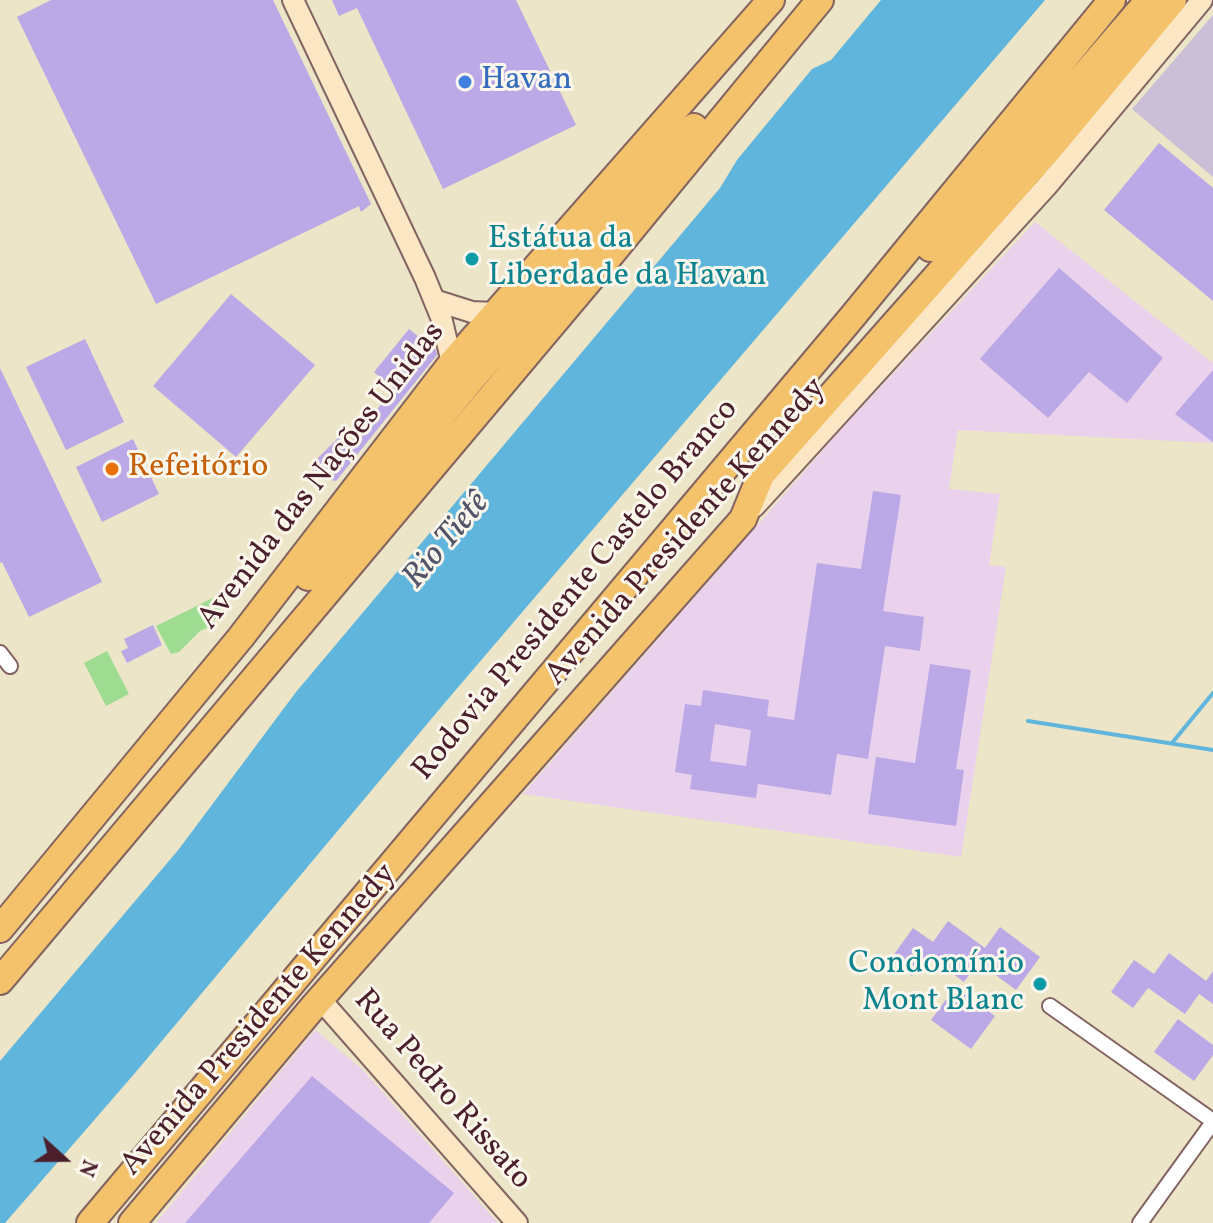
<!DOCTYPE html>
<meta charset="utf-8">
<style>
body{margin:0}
#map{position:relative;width:1213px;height:1223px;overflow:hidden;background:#ece5c7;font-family:Vollkorn,serif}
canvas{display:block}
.north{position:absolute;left:24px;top:1119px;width:80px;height:80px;-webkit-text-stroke:6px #fbf7ec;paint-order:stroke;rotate:111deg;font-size:22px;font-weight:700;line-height:32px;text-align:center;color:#4a1f2b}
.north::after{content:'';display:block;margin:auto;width:28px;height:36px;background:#4a1f2b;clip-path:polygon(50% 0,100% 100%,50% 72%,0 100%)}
</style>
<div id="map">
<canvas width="1213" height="1223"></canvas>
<div class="north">N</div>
</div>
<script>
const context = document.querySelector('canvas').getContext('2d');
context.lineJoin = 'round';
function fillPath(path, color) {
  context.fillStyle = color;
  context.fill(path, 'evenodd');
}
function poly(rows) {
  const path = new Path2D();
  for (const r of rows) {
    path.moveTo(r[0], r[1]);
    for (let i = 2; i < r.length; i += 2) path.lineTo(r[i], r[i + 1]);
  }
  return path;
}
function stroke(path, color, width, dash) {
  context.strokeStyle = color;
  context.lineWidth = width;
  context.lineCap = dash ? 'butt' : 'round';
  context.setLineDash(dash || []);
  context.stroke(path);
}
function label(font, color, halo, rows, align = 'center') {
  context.font = font + ' Vollkorn,serif';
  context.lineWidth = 6;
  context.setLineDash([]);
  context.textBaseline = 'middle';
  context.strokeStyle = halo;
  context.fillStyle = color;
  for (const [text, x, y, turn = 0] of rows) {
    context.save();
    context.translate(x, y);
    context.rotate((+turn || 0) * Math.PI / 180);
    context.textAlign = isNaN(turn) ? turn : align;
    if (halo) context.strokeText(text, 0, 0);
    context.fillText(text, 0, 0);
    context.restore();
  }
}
const built = poly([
 [1035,222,1213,363,1213,443,958,430,949,489,1000,494,989,565,1006,567,961,857,523,794,844,426],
 [315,1030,362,1069,498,1223,156,1223]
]);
const industrial = poly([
 [1213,15,1213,177,1132,109]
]);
const green = poly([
 [223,593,228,603,209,627,200,631,179,652,171,654,156,626],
 [107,651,129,694,106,706,84,663]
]);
const water = poly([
 [881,0,1045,0,448,699,135,1073,5,1223,0,1223,0,1061,179,849,296,692,720,188,737,160,812,69,831,60]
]);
const stream = poly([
 [1028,721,1213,750],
 [1172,743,1213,693]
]);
const building = poly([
 [51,0,273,0,371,204,361,212,359,206,156,304,17,17],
 [332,0,516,0,576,125,443,189,357,8,339,16],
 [1159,143,1213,188,1213,301,1104,210],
 [1059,268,1163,358,1127,403,1089,372,1048,418,980,359],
 [231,294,315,365,236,457,153,386],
 [409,329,436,350,437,355,336,481,315,477,316,460,339,437,349,445,394,388,374,372],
 [85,339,124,422,66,450,26,367],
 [0,368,102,582,29,617,2,562,0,563],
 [1213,370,1213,442,1175,414],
 [133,439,159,494,102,522,76,467],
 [873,491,901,495,883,611,924,617,920,651,885,646,868,759,837,754,831,795,758,784,756,798,690,789,692,775,675,772,685,704,701,706,703,690,769,700,767,716,794,720,817,563,861,569],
 [715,724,751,730,746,766,710,761],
 [153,625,162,645,127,663,121,651,128,648,124,639],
 [930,664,971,670,956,769,964,770,956,826,868,814,876,757,915,763],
 [948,921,985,948,1000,927,1040,957,1016,990,978,962,964,982,927,955,912,976,890,960,913,928,933,942],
 [1169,953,1206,981,1213,971,1213,1004,1199,994,1185,1014,1148,988,1133,1008,1111,992,1134,960,1154,974],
 [955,987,995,1016,971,1049,931,1020],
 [1178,1019,1213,1045,1213,1055,1194,1081,1154,1052],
 [312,1076,454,1193,429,1223,185,1223]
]);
const street = poly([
 [0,653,10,666],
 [1050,1006,1213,1121],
 [1140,1223,1213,1122]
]);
const secondary = poly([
 [293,0,425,278,441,317,452,363],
 [434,300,472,312,496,313],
 [754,507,1046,187,1202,0],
 [320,999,517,1223]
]);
const highway = poly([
 [930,248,1031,137,1149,0],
 [308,577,471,380,636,189,694,127],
 [0,929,241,637,452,363,771,0],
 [0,981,603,264,820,0],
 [90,1223,853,316,1112,0],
 [132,1223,314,1006,743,519,761,475,1049,149,1173,0]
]);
const markers = [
 [465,82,8,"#3f7fe0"],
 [472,259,8,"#0f9aa8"],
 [112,469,8,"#e8710a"],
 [1040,984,8,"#0f9aa8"]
];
const shopNames = [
 ["Havan",481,82]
];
const cultureNames = [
 ["Estátua da",488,241],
 ["Liberdade da Havan",488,278],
 ["Condomínio",1024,966,"right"],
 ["Mont Blanc",1024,1003,"right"]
];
const foodNames = [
 ["Refeitório",128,469]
];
const streetNames = [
 ["Avenida das Nações Unidas",323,477,-52],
 ["Avenida Presidente Kennedy",687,533,-48],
 ["Rodovia Presidente Castelo Branco",577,591,-50],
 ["Avenida Presidente Kennedy",260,1021,-49],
 ["Rua Pedro Rissato",441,1091,49]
];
const waterNames = [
 ["Rio Tietê",448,542,-50]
];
fillPath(built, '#ead1ec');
fillPath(industrial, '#cabfd6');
fillPath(green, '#9edc91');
fillPath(water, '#60b5dd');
stroke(stream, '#60b5dd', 4);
fillPath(building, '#bba8e6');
stroke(street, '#836462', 18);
stroke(secondary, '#836462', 24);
stroke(highway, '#836462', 30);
stroke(street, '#fff', 14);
stroke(secondary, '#fbe7c3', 20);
stroke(highway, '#f4c26a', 26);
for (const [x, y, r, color] of markers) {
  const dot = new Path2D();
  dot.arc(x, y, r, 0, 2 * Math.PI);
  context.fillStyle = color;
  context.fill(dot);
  stroke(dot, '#fbf7ec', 3);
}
label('32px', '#366cbe', '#fbf7ec', shopNames, 'left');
label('32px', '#0d838f', '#fbf7ec', cultureNames, 'left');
label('32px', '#c56008', '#fbf7ec', foodNames, 'left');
label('32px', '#4a1f2b', '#fbf7ec', streetNames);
label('italic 34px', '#525469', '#fbf7ec', waterNames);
</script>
